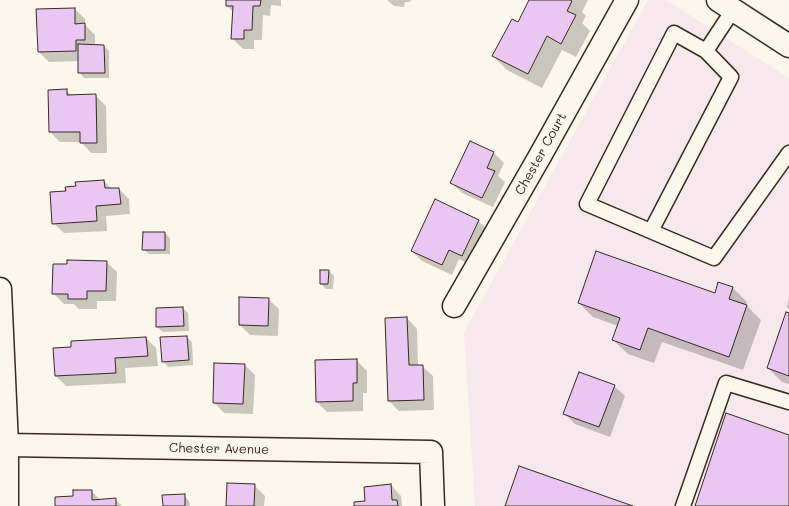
<!DOCTYPE html>
<style>
body{margin:0}
canvas{display:block;background:#fbf7ec}
</style>
<canvas width="789" height="506"></canvas>
<script>
const context = document.querySelector('canvas').getContext('2d');
context.lineJoin = 'round';
function fillPath(path, color) {
  context.fillStyle = color;
  context.fill(path, 'evenodd');
}
function poly(rows) {
  const path = new Path2D();
  for (const r of rows) {
    path.moveTo(r[0], r[1]);
    for (let i = 2; i < r.length; i += 2) path.lineTo(r[i], r[i + 1]);
  }
  return path;
}
function stroke(path, color, width, dash) {
  context.strokeStyle = color;
  context.lineWidth = width;
  context.lineCap = dash ? 'butt' : 'round';
  context.setLineDash(dash || []);
  context.stroke(path);
}
function label(font, color, halo, rows, align = 'center') {
  context.font = font + ' Mali,sans-serif';
  context.lineWidth = 3;
  context.setLineDash([]);
  context.textBaseline = 'middle';
  context.strokeStyle = halo;
  context.fillStyle = color;
  for (const [text, x, y, turn = 0] of rows) {
    context.save();
    context.translate(x, y);
    context.rotate((+turn || 0) * Math.PI / 180);
    context.textAlign = isNaN(turn) ? turn : align;
    if (halo) context.strokeText(text, 0, 0);
    context.fillText(text, 0, 0);
    context.restore();
  }
}
const built = poly([
 [648,0,666,0,789,78,789,506,475,506,464,332]
]);
const shadow = poly([
 [227,0,281,0,281,6,271,5,270,16,263,15,262,40,254,40,254,49,243,49,232,38,233,12,227,6],
 [387,0,411,0,410,2,405,2,404,7,394,6],
 [530,0,588,0,582,12,586,16,582,23,590,31,576,57,562,50,542,88,507,70,493,56,518,23],
 [75,9,85,19,85,25,95,35,95,45,104,46,109,51,109,78,84,78,79,72,79,61,49,62,39,52],
 [49,91,67,91,72,96,96,96,106,106,107,153,91,153,81,142,60,142,50,132],
 [494,153,504,163,498,176,505,182,493,207,462,193,452,183],
 [104,181,112,189,119,189,129,199,130,214,106,216,107,231,64,233,53,223,67,192],
 [478,221,489,231,473,266,459,259,452,275,422,261,412,251],
 [165,233,170,238,170,254,149,254,143,249],
 [106,262,117,272,116,301,97,301,97,309,79,309,74,304,64,304,53,293,68,265],
 [329,271,334,276,333,289,326,289,321,284],
 [733,288,747,302,746,305,761,320,743,370,662,342,654,363,628,354,613,340,618,326,593,317,579,303,716,294],
 [789,298,789,309,787,307],
 [268,299,279,309,278,336,250,335,240,325],
 [183,308,188,313,189,331,163,332,157,327],
 [789,314,789,384,782,382,768,368],
 [407,318,417,329,418,366,422,366,433,376,434,410,399,411,389,401],
 [187,337,192,342,193,365,168,367,163,361],
 [146,338,156,348,158,366,125,368,126,383,66,386,56,376,54,349,72,348,72,342],
 [356,360,367,371,367,393,363,393,363,411,327,412,317,402],
 [245,365,255,375,253,414,224,413,214,402],
 [614,386,625,396,610,437,575,424,564,413],
 [254,485,265,496,264,506,227,506],
 [391,485,401,496,402,506,355,506,366,502],
 [91,491,101,500,116,500,122,506,56,506,74,497],
 [184,495,189,501,190,506,164,506]
]);
const building = poly([
 [226,0,261,0,260,6,253,6,252,30,244,30,244,39,231,39,233,6,226,6,226,0],
 [529,0,570,0,572,1,567,11,576,15,561,44,547,36,528,74,492,56,512,19,518,22,529,0],
 [75,8,75,24,85,23,85,40,76,40,76,51,38,52,36,9,75,8],
 [78,44,104,45,105,73,78,73,78,44],
 [67,89,67,95,96,94,97,143,80,143,80,132,49,132,48,90,67,89],
 [470,141,494,152,487,168,495,171,482,198,450,183,470,141],
 [104,180,105,188,119,188,121,204,96,206,97,221,52,224,50,192,66,191,65,187,76,186,75,182,104,180],
 [435,199,479,220,462,256,449,250,442,265,411,251,435,199],
 [143,232,165,232,165,250,142,250,143,232],
 [596,251,715,293,718,282,733,287,729,299,747,305,729,357,648,328,640,350,612,340,620,318,578,303,596,251],
 [67,260,107,261,106,291,87,291,87,299,68,299,68,294,52,294,53,264,67,264,67,260],
 [320,270,329,270,328,284,320,284,320,270],
 [239,297,269,298,268,326,239,325,239,297],
 [183,307,184,326,156,327,156,308,183,307],
 [786,312,789,313,789,376,767,368,786,312],
 [407,317,409,365,423,365,424,400,388,401,385,318,407,317],
 [187,336,189,360,162,362,160,337,187,336],
 [146,337,148,356,115,358,116,373,55,376,53,348,71,347,71,341,146,337],
 [357,359,357,383,353,383,353,401,316,402,315,360,357,359],
 [214,363,245,364,243,404,213,403,214,363],
 [579,372,615,385,599,427,563,414,579,372],
 [726,413,789,435,789,506,695,506,726,413],
 [519,466,633,506,505,506,519,466],
 [227,483,255,484,254,506,226,506,227,483],
 [391,484,392,500,397,500,398,506,354,506,354,502,365,501,364,487,391,484],
 [73,490,92,490,92,500,116,498,116,506,55,506,55,497,73,496,73,490],
 [185,494,185,506,163,506,162,495,185,494]
]);
const service = poly([
 [733,10,706,51,674,33,587,204,714,258,789,153],
 [651,231,731,77,706,51],
 [683,506,726,383,789,402]
]);
const minor = poly([
 [0,289,7,445,7,506],
 [454,306,540,156,627,0],
 [7,445,431,452,433,506]
]);
const tertiary = poly([
 [718,0,789,46]
]);
const streetNames = [
 ["Chester Court",541,154,-61],
 ["Chester Avenue",219,449,1]
];
fillPath(built, '#f6e9ee');
fillPath(shadow, '#0003');
fillPath(building, '#eac7f3');
stroke(building, '#3b2a1e', 1);
stroke(service, '#3b2a1e', 17);
stroke(minor, '#3b2a1e', 25);
stroke(tertiary, '#3b2a1e', 25);
stroke(service, '#fbf7ec', 14);
stroke(minor, '#fbf7ec', 22);
stroke(tertiary, '#fbf7ec', 22);
label('13px', '#3b2a1e', '#fbf7ec', streetNames);
</script>
